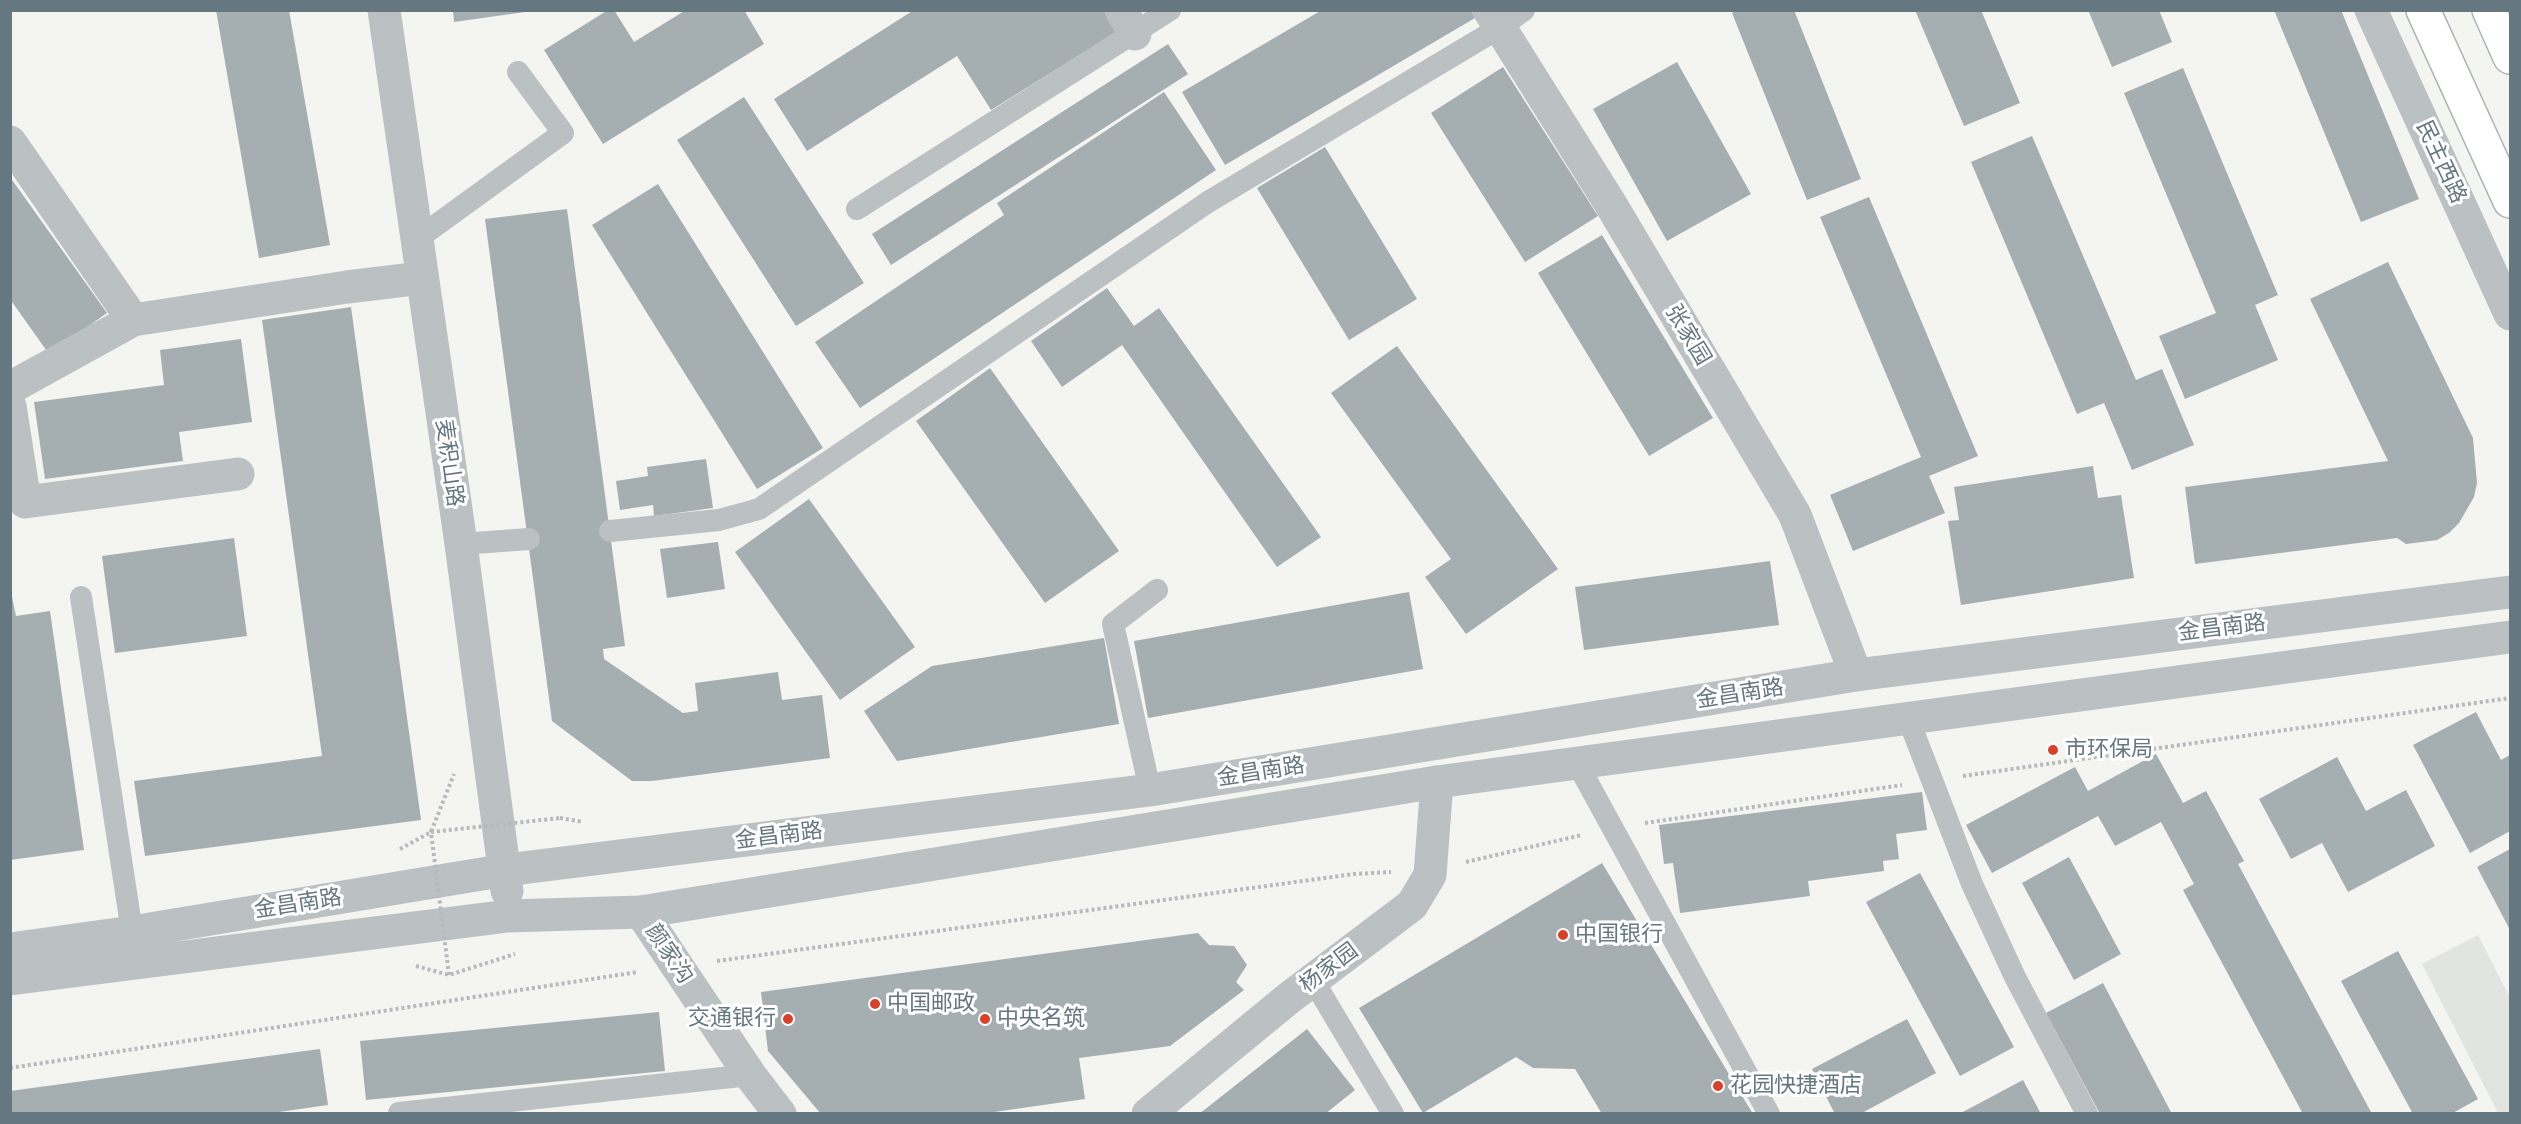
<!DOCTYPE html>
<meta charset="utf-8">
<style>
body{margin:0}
#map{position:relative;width:2521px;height:1124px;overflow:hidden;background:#f4f4f1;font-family:Cabin,sans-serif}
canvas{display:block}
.frame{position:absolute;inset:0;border:12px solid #657780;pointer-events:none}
</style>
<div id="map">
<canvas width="2521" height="1124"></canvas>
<div class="frame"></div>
</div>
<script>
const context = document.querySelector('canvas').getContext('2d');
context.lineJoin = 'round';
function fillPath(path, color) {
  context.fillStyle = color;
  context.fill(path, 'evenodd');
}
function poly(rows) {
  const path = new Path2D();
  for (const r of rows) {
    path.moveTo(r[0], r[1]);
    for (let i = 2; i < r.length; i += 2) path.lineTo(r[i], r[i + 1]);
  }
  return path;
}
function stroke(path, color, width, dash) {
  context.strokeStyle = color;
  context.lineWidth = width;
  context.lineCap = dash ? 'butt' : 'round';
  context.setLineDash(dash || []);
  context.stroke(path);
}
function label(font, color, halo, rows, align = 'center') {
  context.font = font + ' Cabin,"Noto Sans SC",sans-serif';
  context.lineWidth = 6;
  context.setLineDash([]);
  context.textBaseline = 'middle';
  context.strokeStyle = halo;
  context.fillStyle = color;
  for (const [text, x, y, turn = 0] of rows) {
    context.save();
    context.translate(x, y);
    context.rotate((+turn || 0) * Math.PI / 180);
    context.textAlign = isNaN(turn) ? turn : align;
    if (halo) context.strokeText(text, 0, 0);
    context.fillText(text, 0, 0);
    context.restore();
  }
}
const built = poly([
 [2478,935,2510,998,2510,1113,2498,1113,2422,964]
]);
const building = poly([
 [216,10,289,10,330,245,259,258],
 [453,10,525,10,525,12,454,22],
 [608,10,614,10,634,42,686,10,744,10,764,44,603,144,544,50],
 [914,10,1105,10,1118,31,991,110,957,56,807,151,774,99],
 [1322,10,1471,10,1475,18,1225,165,1182,92],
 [1739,10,1794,10,1861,179,1807,200,1732,13],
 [1915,10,1981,10,2020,103,1964,126],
 [2088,10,2159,10,2172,42,2112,67],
 [2274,10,2341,10,2419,199,2361,222],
 [1168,44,1188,74,891,265,872,234],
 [1677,62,1751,194,1667,241,1593,109],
 [1503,67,1598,216,1525,262,1431,113],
 [2183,68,2278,295,2255,305,2278,360,2185,399,2159,336,2216,313,2124,93],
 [1164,92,1216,170,860,408,815,342,1004,215,997,203],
 [744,97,864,283,796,326,677,140],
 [2032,136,2136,380,2162,369,2194,445,2132,470,2104,403,2077,414,1971,162],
 [1325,147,1417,299,1349,340,1257,188],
 [10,177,107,313,49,354,10,299],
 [658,184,823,448,757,489,592,225],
 [1869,197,1978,456,1929,476,1945,513,1853,551,1830,495,1921,457,1820,217],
 [567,209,625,646,603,649,604,659,683,713,698,711,695,683,778,672,782,700,822,695,830,758,652,781,632,781,552,721,485,219],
 [1602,235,1713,418,1649,456,1538,273],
 [2388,262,2473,438,2477,483,2474,497,2459,523,2449,533,2437,540,2422,542,2406,544,2397,538,2195,564,2185,487,2388,461,2310,299],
 [1107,288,1134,326,1159,308,1321,537,1277,567,1122,345,1062,387,1031,341],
 [351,307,421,820,145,856,134,781,322,756,262,320],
 [241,339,252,422,179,432,183,461,45,479,34,402,164,385,160,350],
 [1397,346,1558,569,1466,634,1425,577,1451,559,1331,393],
 [990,368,1119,551,1045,603,916,421],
 [706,459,713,508,654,516,653,505,620,510,616,481,648,476,647,467],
 [2093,466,2098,498,2121,495,2134,578,1961,605,1948,521,1959,520,1954,487],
 [809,499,915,647,840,700,735,552],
 [234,538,247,636,115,653,102,556],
 [718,542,725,589,667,598,660,549],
 [1770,561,1779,625,1584,650,1575,587],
 [10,587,16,616,50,611,84,850,10,860],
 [1409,592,1423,669,1148,718,1134,641],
 [1104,638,1119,724,897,761,864,711,932,666],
 [2476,712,2501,760,2510,755,2510,831,2470,853,2413,745],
 [2156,754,2183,803,2206,791,2244,861,2238,864,2372,1114,2303,1114,2183,890,2194,884,2161,822,2115,846,2098,816,1992,873,1966,825,2075,767,2088,791],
 [2337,757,2366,811,2406,790,2435,846,2348,892,2322,843,2291,859,2259,799],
 [1922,792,1927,830,1896,834,1899,859,1883,861,1884,871,1808,881,1810,896,1680,913,1673,863,1664,864,1659,825],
 [2510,849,2510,930,2477,867],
 [2069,857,2121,954,2074,980,2022,883],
 [1602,863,1753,1114,1602,1114,1575,1069,1533,1068,1516,1057,1423,1113,1359,1008],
 [1920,873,2014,1047,1960,1076,1866,902],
 [1198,933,1209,945,1234,946,1247,965,1236,982,1244,990,1170,1046,1079,1058,1085,1099,980,1114,821,1114,768,1051,761,992],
 [2398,951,2478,1099,2451,1114,2413,1114,2341,981],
 [2103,983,2172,1114,2100,1114,2046,1013],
 [659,1012,665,1071,366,1100,360,1041],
 [1907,1019,1936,1073,1860,1114,1835,1114,1812,1069],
 [1307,1029,1355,1090,1325,1114,1199,1114],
 [320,1049,328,1105,265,1114,10,1114,10,1091],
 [2023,1080,2041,1114,1959,1114]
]);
const path = poly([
 [1963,776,2510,698],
 [560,818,583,822],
 [1645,823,1902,785],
 [400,849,431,832,454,774],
 [1466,862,1582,835],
 [717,961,1354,874,1391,872],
 [416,966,449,975,515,954],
 [10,1068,638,972]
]);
const service = poly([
 [857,209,1170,10],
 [417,239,563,133,518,72],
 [610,531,719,520,759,509,1208,202,1499,28,1524,10],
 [461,544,529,539],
 [81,597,132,932],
 [1908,718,1972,884,2015,977,2087,1114],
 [1577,763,1769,1114],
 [1150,790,1113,624,1157,590],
 [1313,980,1393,1114],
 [399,1113,750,1075]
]);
const minor = poly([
 [1121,10,1135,34],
 [1489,10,1610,203,1795,515,1856,675],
 [2371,10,2510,314],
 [10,142,133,320],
 [10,388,133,320,347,287,422,278],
 [10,406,25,502,238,474],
 [641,912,750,1075,780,1114],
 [1148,1114,1289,998,1412,905,1430,875,1437,782]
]);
const tertiary = poly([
 [384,10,461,544,507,891],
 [10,949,132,932,506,870,1150,790,1856,675,2510,592],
 [10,979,508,916,641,912,1437,782,2510,637]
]);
const secondary = poly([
 [2423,10,2510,201],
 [2489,10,2510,57]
]);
const pathBridge = poly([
 [449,975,431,832,560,818]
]);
const markers = [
 [2053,750,6,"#d9412b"],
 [1563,935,6,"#d9412b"],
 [875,1004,6,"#d9412b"],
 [788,1019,6,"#d9412b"],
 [985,1019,6,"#d9412b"],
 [1718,1086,6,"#d9412b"]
];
const streetNames = [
 ["民主西路",2441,162,65],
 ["张家园",1688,335,59],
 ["麦积山路",449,463,82],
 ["金昌南路",2222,628,-7],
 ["金昌南路",1740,694,-9],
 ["金昌南路",1261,772,-9],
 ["金昌南路",779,836,-7],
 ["金昌南路",298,904,-9],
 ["颜家沟",669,954,56],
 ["杨家园",1329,968,-37]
];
const poiNames = [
 ["市环保局",2065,750],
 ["中国银行",1575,935],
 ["中国邮政",887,1004],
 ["交通银行",776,1019,"right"],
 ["中央名筑",997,1019],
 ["花园快捷酒店",1730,1086]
];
fillPath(built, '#e2e4e2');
fillPath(building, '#a5aeb1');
stroke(secondary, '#adb4b7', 36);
stroke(path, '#b7babc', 4, [3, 3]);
stroke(service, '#bbc0c2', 22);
stroke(minor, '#bbc0c2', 33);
stroke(tertiary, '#bbc0c2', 33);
stroke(secondary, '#fff', 33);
stroke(pathBridge, '#b7babc', 4, [3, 3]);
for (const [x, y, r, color] of markers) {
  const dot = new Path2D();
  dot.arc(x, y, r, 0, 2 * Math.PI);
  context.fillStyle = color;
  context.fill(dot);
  stroke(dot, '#fff', 2);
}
label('22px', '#657780', '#fff', streetNames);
label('22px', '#657780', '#fff', poiNames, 'left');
</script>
